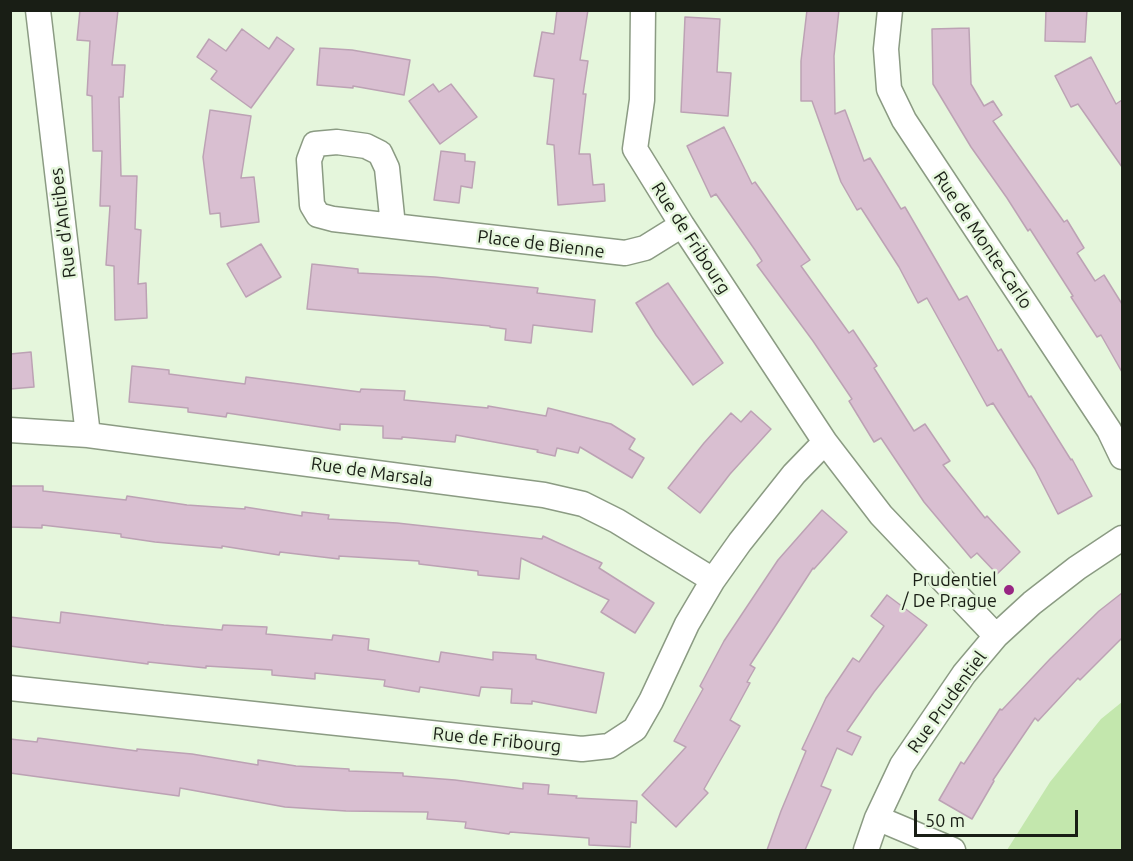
<!DOCTYPE html>
<style>
body{margin:0}
#map{position:relative;width:1133px;height:861px;overflow:hidden;background:#e5f6dc;font-family:Ubuntu,sans-serif}
canvas{display:block}
.frame{position:absolute;inset:0;border:12px solid #191e15;pointer-events:none}
.scale{position:absolute;left:914px;top:810px;width:164px;height:27px;box-sizing:border-box;border:3px solid #191e15;border-top:0;padding-left:8px;font-size:18px;line-height:21px;white-space:nowrap;color:#191e15;-webkit-text-stroke:4px #e5f6dc;paint-order:stroke}
</style>
<div id="map">
<canvas width="1133" height="861"></canvas>
<div class="frame"></div>
<div class="scale">50 m</div>
</div>
<script>
const context = document.querySelector('canvas').getContext('2d');
context.lineJoin = 'round';
function fillPath(path, color) {
  context.fillStyle = color;
  context.fill(path, 'evenodd');
}
function poly(rows) {
  const path = new Path2D();
  for (const r of rows) {
    path.moveTo(r[0], r[1]);
    for (let i = 2; i < r.length; i += 2) path.lineTo(r[i], r[i + 1]);
  }
  return path;
}
function stroke(path, color, width, dash) {
  context.strokeStyle = color;
  context.lineWidth = width;
  context.lineCap = dash ? 'butt' : 'round';
  context.setLineDash(dash || []);
  context.stroke(path);
}
function label(font, color, halo, rows, align = 'center') {
  context.font = font + ' Ubuntu,sans-serif';
  context.lineWidth = 5;
  context.setLineDash([]);
  context.textBaseline = 'middle';
  context.strokeStyle = halo;
  context.fillStyle = color;
  for (const [text, x, y, turn = 0] of rows) {
    context.save();
    context.translate(x, y);
    context.rotate((+turn || 0) * Math.PI / 180);
    context.textAlign = isNaN(turn) ? turn : align;
    if (halo) context.strokeText(text, 0, 0);
    context.fillText(text, 0, 0);
    context.restore();
  }
}
const green = poly([
 [1122,702,1122,850,1007,850,1050,782,1101,719]
]);
const building = poly([
 [80,10,118,10,112,65,125,65,123,97,119,97,121,176,137,176,135,229,141,230,138,284,146,283,147,318,115,320,114,266,106,265,110,206,100,206,102,151,93,151,92,96,87,95,90,41,77,40,80,10],
 [557,10,588,10,580,60,588,61,583,94,586,94,579,154,590,154,593,185,604,184,605,201,558,205,554,145,547,144,554,79,534,76,542,32,554,34,557,10],
 [807,10,839,10,834,56,835,114,845,110,864,161,870,158,901,209,905,207,959,300,967,296,998,351,1001,349,1029,397,1031,396,1071,460,1072,459,1092,496,1058,514,1035,469,993,403,987,406,927,298,918,303,899,267,861,208,857,210,841,182,812,101,801,101,801,61,807,10],
 [1046,10,1087,10,1085,42,1045,41,1046,10],
 [685,17,720,19,717,72,731,73,728,116,681,112,685,17],
 [969,28,971,84,984,106,993,101,1002,115,993,121,1064,222,1067,220,1084,248,1077,253,1095,281,1104,275,1122,304,1122,372,1101,335,1097,337,1071,297,1073,296,1030,229,1028,231,1007,198,971,147,933,84,932,29,969,28],
 [242,29,269,49,277,37,294,49,251,108,211,79,217,71,197,57,209,39,226,51,242,29],
 [320,48,352,50,410,60,404,95,353,86,353,88,317,85,320,48],
 [1091,57,1116,104,1122,100,1122,167,1078,104,1071,107,1055,76,1091,57],
 [433,84,439,92,451,84,477,117,440,144,409,101,433,84],
 [210,110,251,116,241,178,254,177,259,222,221,227,220,213,210,214,203,157,210,110],
 [724,127,752,184,755,182,810,260,801,266,849,333,853,330,877,366,874,368,914,431,925,424,950,461,943,465,985,518,987,516,1020,552,997,574,977,553,971,558,924,502,881,438,874,442,849,401,852,399,813,341,757,265,762,261,755,250,716,194,711,197,687,146,724,127],
 [441,151,465,154,465,161,475,162,472,188,461,186,459,203,434,200,441,151],
 [261,244,281,277,246,297,227,264,261,244],
 [312,264,358,269,358,273,435,277,538,288,537,293,595,300,592,332,533,325,531,343,505,340,506,329,490,327,490,326,307,309,312,264],
 [668,283,723,363,693,385,656,335,636,303,668,283],
 [31,352,34,387,10,389,10,354,31,352],
 [132,366,169,370,169,374,245,384,246,377,360,392,361,389,405,391,404,400,488,408,488,406,546,416,548,408,611,424,635,439,629,449,644,458,632,478,580,447,578,453,557,448,555,456,537,452,538,450,456,435,455,442,402,437,402,439,383,438,383,426,340,424,340,430,227,413,226,417,188,412,188,408,129,402,132,366],
 [751,411,771,429,730,474,700,513,668,488,704,443,731,413,741,422,751,411],
 [10,486,43,486,43,491,126,500,127,496,187,505,245,509,245,507,302,516,302,512,329,515,328,519,397,523,542,539,543,536,602,563,599,568,654,603,635,633,601,612,609,600,521,558,519,579,478,575,478,571,419,564,419,561,339,556,339,559,280,552,279,555,222,546,222,548,155,542,121,537,121,534,42,525,42,528,10,527,10,486],
 [822,510,847,532,814,569,813,568,750,665,755,668,747,682,750,683,730,720,740,726,704,789,708,793,676,827,642,795,686,747,674,741,703,689,700,686,724,641,778,560,822,510],
 [1122,593,1122,638,1080,680,1078,678,1038,721,1035,718,993,780,994,781,972,819,939,800,961,762,964,764,1000,709,1002,710,1050,659,1099,611,1122,593],
 [887,595,927,625,874,692,847,731,861,737,852,755,837,748,821,786,831,790,805,850,767,850,781,811,806,751,802,749,826,698,853,658,859,662,884,626,871,616,887,595],
 [61,612,164,625,222,630,223,625,267,627,266,634,332,640,333,635,369,639,368,650,439,662,441,652,493,660,493,652,536,655,536,659,604,673,596,713,532,701,532,704,511,703,512,689,481,687,479,696,420,687,419,692,384,686,385,680,315,673,315,679,272,675,272,670,206,666,206,668,148,662,148,664,10,646,10,617,60,623,61,612],
 [38,738,137,751,137,749,192,754,258,765,258,760,296,766,349,769,349,771,403,773,403,776,455,780,523,789,523,783,549,785,548,794,577,796,576,798,637,801,636,823,631,822,630,847,589,845,589,838,510,832,509,834,465,828,466,822,427,819,428,812,346,811,285,807,180,788,179,796,10,773,10,739,37,742,38,738]
]);
const street = poly([
 [38,10,88,435],
 [643,10,642,100,635,149,682,225,825,442,881,515,996,636],
 [890,10,886,49,889,89,904,120,1109,430,1122,457],
 [393,226,387,168,380,153,366,146,337,142,315,144,309,160,312,205,318,215,333,219,625,253,645,248,682,225],
 [10,430,88,435,544,495,583,504,617,521,713,580],
 [10,688,515,742,582,749,609,746,635,729,651,701,687,624,713,580,740,542,794,474,825,442],
 [877,818,953,850],
 [866,850,877,818,902,765,964,674,996,636,1032,603,1077,568,1122,538]
]);
const markers = [
 [1009,590,6,"#982583"]
];
const streetNames = [
 ["Rue d'Antibes",63,223,-97],
 ["Rue de Fribourg",691,238,57],
 ["Rue de Monte-Carlo",983,240,56],
 ["Place de Bienne",541,244,7],
 ["Rue de Marsala",372,472,8],
 ["Rue Prudentiel",947,702,-54],
 ["Rue de Fribourg",497,740,6]
];
const poiNames = [
 ["Prudentiel",997,580],
 ["/ De Prague",997,601]
];
fillPath(green, '#c3e7ad');
fillPath(building, '#d9bfd1');
stroke(building, '#bca2b4', 1.5);
stroke(street, '#8b9b83', 27);
stroke(street, '#fff', 24);
for (const [x, y, r, color] of markers) {
  const dot = new Path2D();
  dot.arc(x, y, r, 0, 2 * Math.PI);
  context.fillStyle = color;
  context.fill(dot);
  stroke(dot, '#e5f6dc', 2);
}
label('18px', '#191e15', '#e5f6dc', streetNames);
label('18px', '#191e15', '#e5f6dc', poiNames, 'right');
</script>
